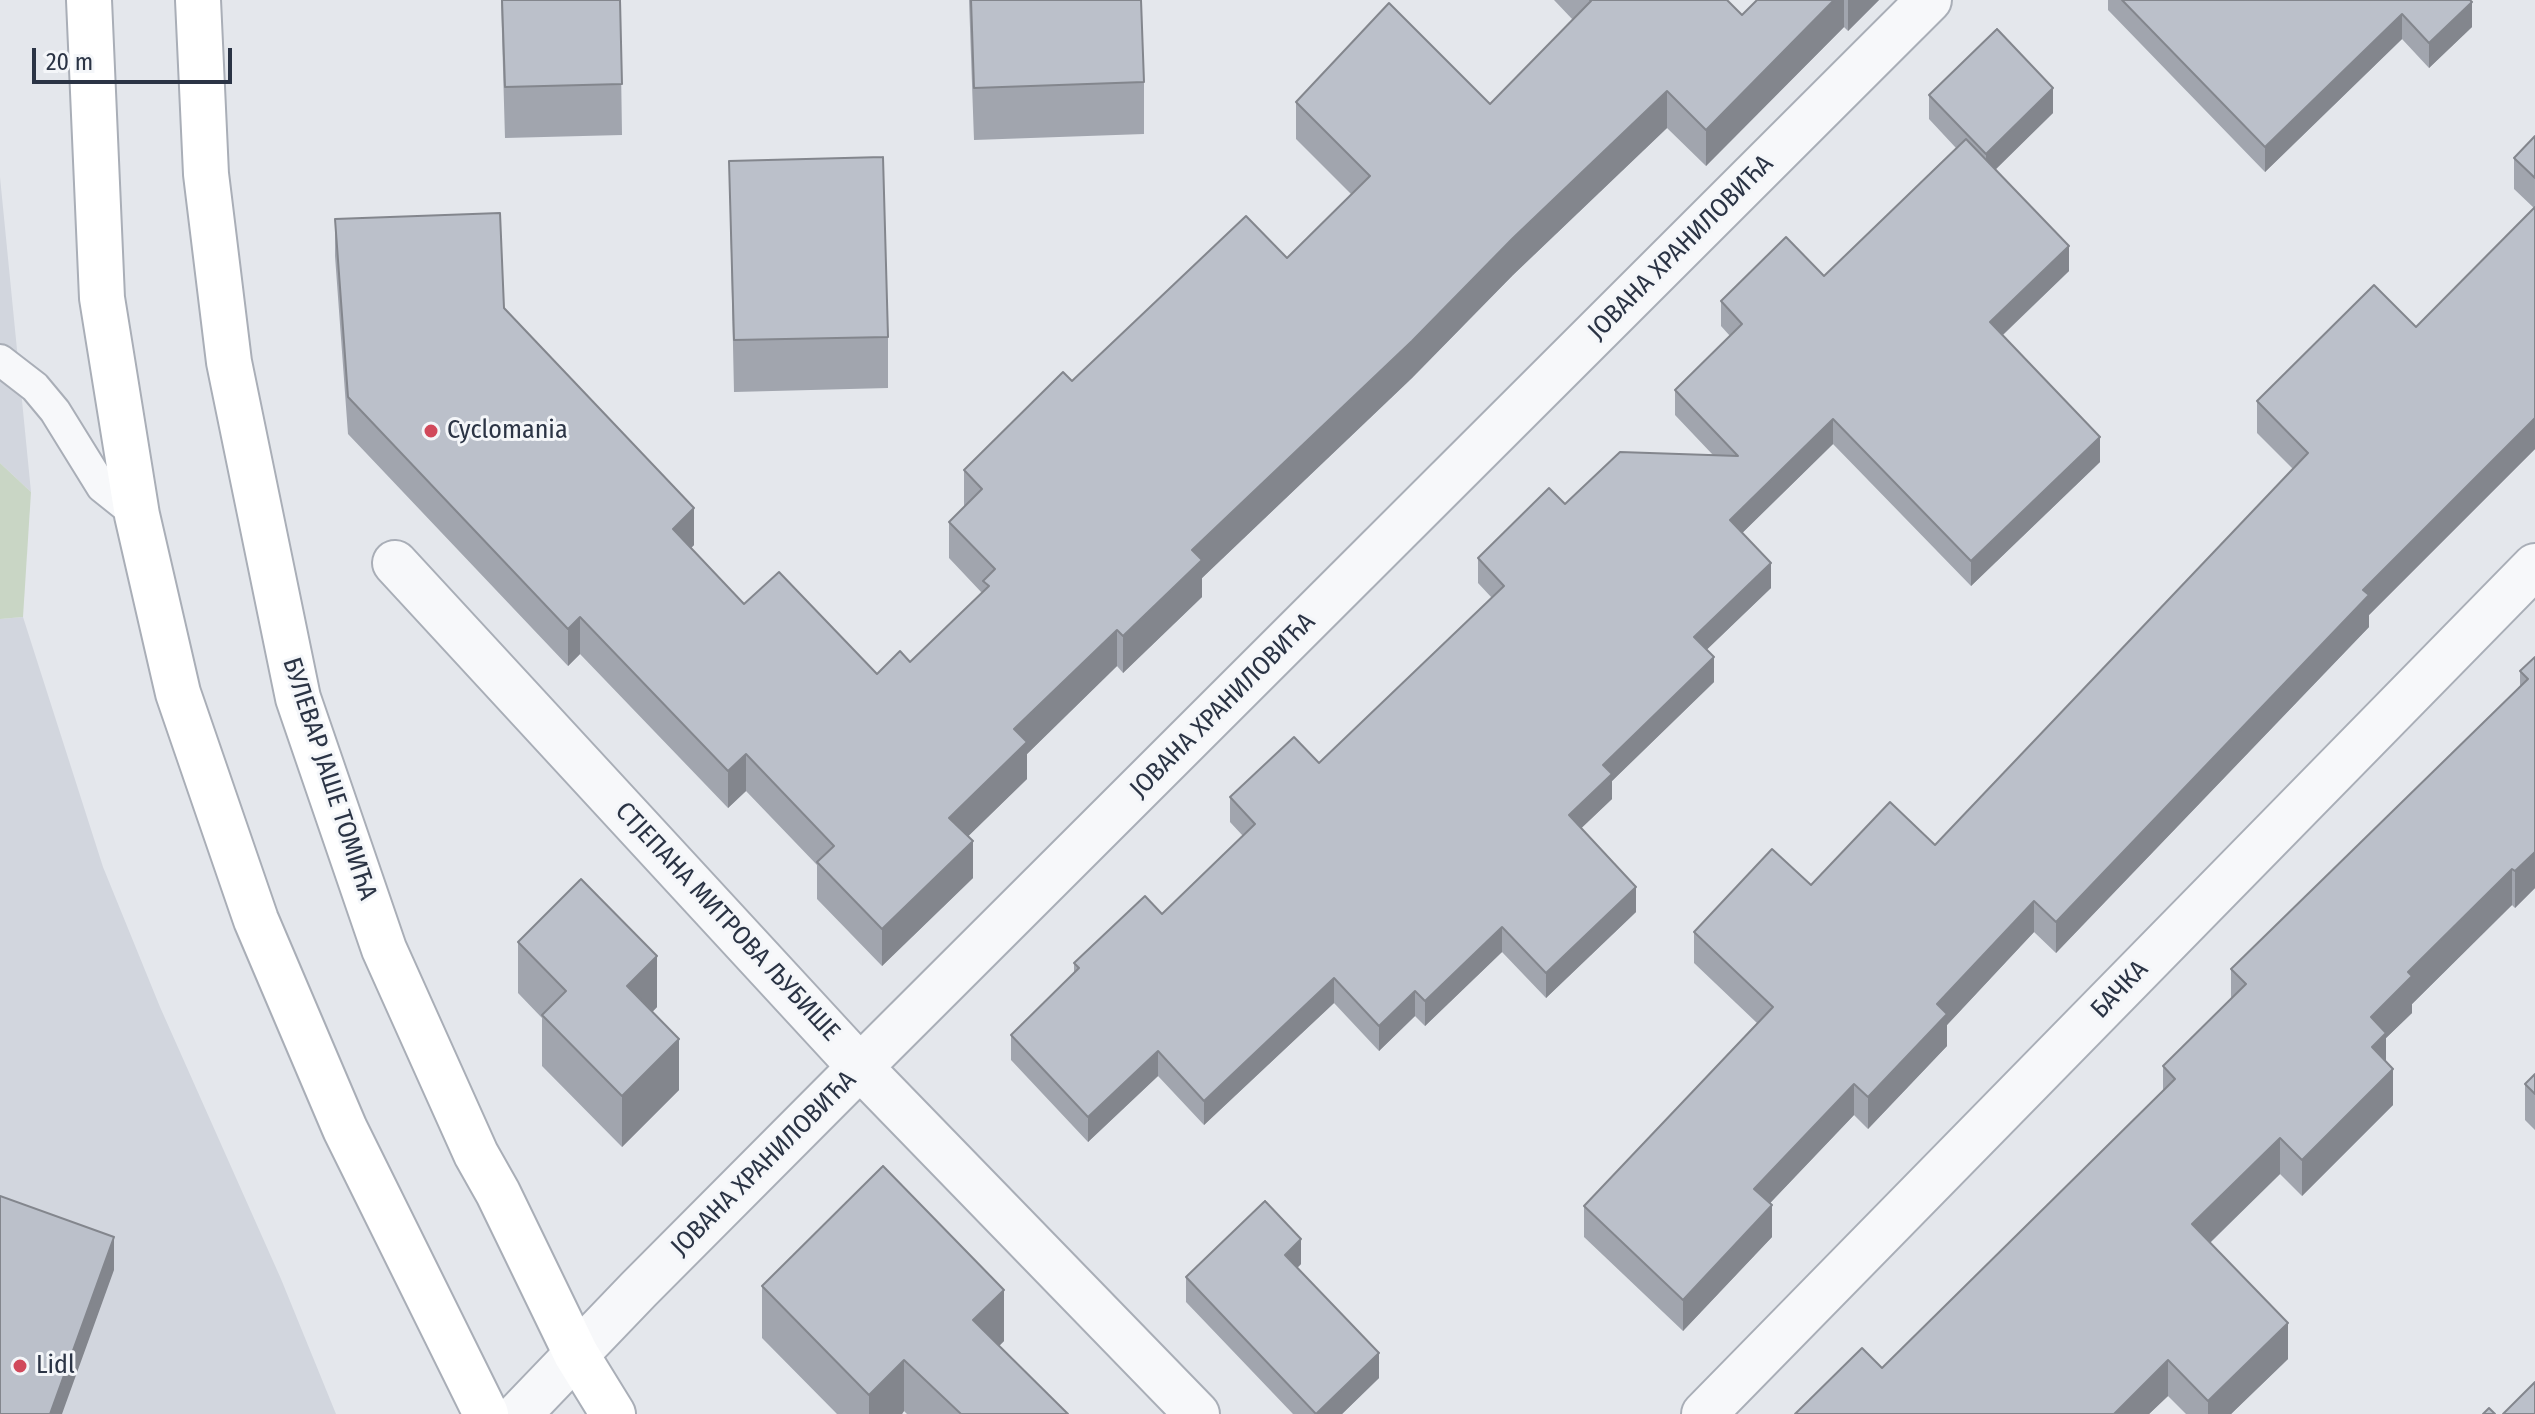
<!DOCTYPE html>
<meta charset="utf-8">
<style>
body{margin:0}
#map{position:relative;width:2535px;height:1414px;overflow:hidden;background:#e4e7ec;font-family:"Fira Sans Condensed",sans-serif}
canvas{display:block}
.scale{position:absolute;left:32px;top:48px;width:200px;height:36px;box-sizing:border-box;border:4px solid #2b3445;border-top:0;padding-left:10px;font-size:24px;line-height:28px;white-space:nowrap;color:#2b3445;-webkit-text-stroke:6px #f4f6f9;paint-order:stroke}
</style>
<div id="map">
<canvas width="2535" height="1414"></canvas>
<div class="scale">20 m</div>
</div>
<script>
const context = document.querySelector('canvas').getContext('2d');
context.lineJoin = 'round';
function fillPath(path, color) {
  context.fillStyle = color;
  context.fill(path, 'evenodd');
}
function poly(rows) {
  const path = new Path2D();
  for (const r of rows) {
    path.moveTo(r[0], r[1]);
    for (let i = 2; i < r.length; i += 2) path.lineTo(r[i], r[i + 1]);
  }
  return path;
}
function stroke(path, color, width, dash) {
  context.strokeStyle = color;
  context.lineWidth = width;
  context.lineCap = dash ? 'butt' : 'round';
  context.setLineDash(dash || []);
  context.stroke(path);
}
function label(font, color, halo, rows, align = 'center') {
  context.font = font + ' "Fira Sans Condensed",sans-serif';
  context.lineWidth = 6;
  context.setLineDash([]);
  context.textBaseline = 'middle';
  context.strokeStyle = halo;
  context.fillStyle = color;
  for (const [text, x, y, turn = 0] of rows) {
    context.save();
    context.translate(x, y);
    context.rotate((+turn || 0) * Math.PI / 180);
    context.textAlign = isNaN(turn) ? turn : align;
    if (halo) context.strokeText(text, 0, 0);
    context.fillText(text, 0, 0);
    context.restore();
  }
}
const built = poly([
 [0,177,31,492,0,463],
 [23,617,103,867,160,1007,281,1279,336,1414,0,1414,0,619]
]);
const green = poly([
 [0,463,31,492,23,617,0,619]
]);
const service = poly([
 [0,360,35,387,55,411,102,487,137,515]
]);
const minor = poly([
 [395,563,860,1067,1197,1414],
 [519,1414,639,1289,860,1067,1929,0],
 [1704,1414,2535,566]
]);
const secondary = poly([
 [89,0,102,298,137,515,178,693,256,920,345,1129,486,1414],
 [198,0,206,174,229,362,298,698,384,949,476,1154,498,1193,576,1354,613,1414]
]);
const wall = poly([
 [501,0,620,0,622,135,505,138],
 [969,0,1141,0,1144,82,1144,134,974,140],
 [1554,0,1727,0,1742,15,1757,0,1879,0,1848,31,1844,27,1706,166,1667,128,1513,275,1412,378,1202,578,1202,597,1123,673,1117,666,1027,754,1027,779,968,836,973,878,882,966,817,899,817,865,746,791,728,808,580,654,568,666,348,434,335,256,335,219,504,308,694,545,691,548,744,604,877,674,910,662,982,593,949,558,949,522,964,507,964,470,1072,381,1287,258,1351,194,1296,139,1296,102,1490,104,1573,20],
 [2108,0,2470,0,2472,27,2429,68,2402,39,2265,172,2108,10],
 [1929,95,2053,113,1995,169,2069,271,2003,335,2100,462,1971,586,1833,444,1742,533,1771,588,1706,650,1714,682,1612,781,1612,799,1581,828,1636,912,1546,998,1502,952,1425,1026,1415,1016,1379,1051,1334,1003,1204,1125,1158,1076,1088,1142,1011,1060,1011,1035,1074,973,1074,963,1162,914,1243,836,1230,822,1230,797,1319,763,1492,598,1478,583,1478,558,1565,504,1713,455,1675,415,1675,390,1730,336,1721,326,1721,301,1824,276,1956,148,1929,119],
 [2535,136,2535,449,2369,615,2369,627,2056,953,2034,932,1947,1025,1947,1046,1868,1129,1854,1115,1770,1203,1772,1237,1683,1331,1584,1237,1584,1206,1757,1023,1694,963,1694,932,1811,885,1935,845,2293,469,2257,433,2257,401,2416,327,2534,208,2514,189,2514,158],
 [729,161,888,337,888,388,734,392],
 [2535,657,2535,888,2515,908,2512,905,2412,1004,2412,1013,2386,1038,2386,1062,2393,1105,2302,1196,2280,1174,2210,1243,2288,1359,2231,1414,2186,1414,2168,1396,2149,1414,1795,1414,1882,1368,2163,1090,2163,1066,2231,998,2231,969,2520,686,2520,671],
 [518,942,657,1007,652,1012,679,1090,622,1147,542,1066,542,1018,518,993],
 [2535,1074,2535,1130,2525,1120,2525,1084],
 [1301,1264,1297,1268,1379,1378,1342,1414,1293,1414,1186,1302,1186,1277],
 [762,1286,1004,1341,999,1346,1068,1414,907,1414,904,1411,902,1414,837,1414,762,1338]
]);
const shadedWall = poly([
 [1834,0,1844,0,1844,27,1706,166,1706,130],
 [1848,0,1879,0,1848,31],
 [2472,2,2472,27,2429,68,2429,43],
 [2402,14,2402,39,2265,172,2265,147],
 [2053,88,2053,113,1986,179,1986,154],
 [1667,91,1667,128,1513,275,1412,378,1202,578,1202,597,1123,673,1123,636,1192,550,1513,238],
 [2069,246,2069,271,1990,347,1990,322],
 [2535,418,2535,449,2369,615,2369,627,2056,953,2056,922,2363,590],
 [1833,419,1833,444,1730,545,1730,520],
 [2100,437,2100,462,1971,586,1971,561],
 [694,508,694,545,673,566,673,529],
 [1771,563,1771,588,1694,662,1694,637],
 [580,617,580,654,568,666,568,629],
 [1117,630,1117,666,1027,754,1027,779,949,855,949,818,1014,729],
 [1714,657,1714,682,1612,781,1612,799,1569,840,1569,815,1603,765],
 [746,754,746,791,728,808,728,771],
 [973,841,973,878,882,966,882,929],
 [2535,852,2535,888,2515,908,2515,871],
 [2512,869,2512,905,2412,1004,2412,1013,2386,1038,2386,1069,2372,1084,2371,1017,2408,972],
 [1636,887,1636,912,1546,998,1546,973],
 [2034,901,2034,932,1947,1025,1947,1046,1868,1129,1868,1097,1937,1004],
 [1502,927,1502,952,1425,1026,1425,1001],
 [657,956,657,1007,627,1038,627,986],
 [1334,978,1334,1003,1204,1125,1204,1101],
 [1415,991,1415,1016,1379,1051,1379,1026],
 [679,1039,679,1090,622,1147,622,1096],
 [1158,1051,1158,1076,1088,1142,1088,1117],
 [2393,1069,2393,1105,2302,1196,2302,1160],
 [1854,1084,1854,1115,1754,1220,1754,1189],
 [2280,1138,2280,1174,2192,1260,2192,1224],
 [1772,1205,1772,1237,1683,1331,1683,1300],
 [114,1237,114,1270,62,1414,50,1414],
 [1301,1239,1301,1264,1285,1280,1285,1255],
 [1004,1290,1004,1341,973,1372,973,1320],
 [2288,1323,2288,1359,2231,1414,2208,1414,2208,1401],
 [1379,1353,1379,1378,1342,1414,1316,1414],
 [904,1360,904,1411,902,1414,869,1414,869,1395],
 [2168,1360,2168,1396,2149,1414,2114,1414]
]);
const building = poly([
 [502,0,620,0,622,84,505,87,502,0],
 [971,0,1141,0,1144,82,974,88,971,0],
 [1590,0,1727,0,1742,15,1757,0,1834,0,1706,130,1667,91,1513,238,1412,341,1192,550,1202,560,1123,636,1117,630,1014,729,1027,742,949,818,973,841,882,929,817,862,834,846,746,754,728,771,580,617,568,629,348,397,335,219,500,213,504,308,694,508,673,529,744,604,779,572,877,674,900,651,910,662,989,586,983,581,995,569,949,522,982,489,964,470,1063,372,1072,381,1246,216,1287,258,1370,176,1296,102,1389,3,1490,104,1591,1,1590,0],
 [2122,0,2470,0,2472,2,2429,43,2402,14,2265,147,2122,0],
 [1997,29,2053,88,1986,154,1929,95,1997,29],
 [2535,136,2535,178,2514,158,2535,136],
 [1966,139,2069,246,1990,322,2100,437,1971,561,1833,419,1730,520,1771,563,1694,637,1714,657,1603,765,1612,774,1569,815,1636,887,1546,973,1502,927,1425,1001,1415,991,1379,1026,1334,978,1204,1101,1158,1051,1088,1117,1011,1035,1079,968,1074,963,1145,896,1162,914,1255,824,1230,797,1294,737,1319,763,1504,586,1478,558,1549,488,1565,504,1620,452,1738,456,1675,390,1742,324,1721,301,1786,237,1824,276,1966,139],
 [883,157,888,337,734,340,729,161,883,157],
 [2535,207,2535,418,2363,590,2369,595,2056,922,2034,901,1937,1004,1947,1014,1868,1097,1854,1084,1754,1189,1772,1205,1683,1300,1584,1206,1773,1007,1694,932,1772,849,1811,885,1890,802,1935,845,2308,453,2257,401,2374,285,2416,327,2535,207],
 [2535,657,2535,852,2515,871,2512,869,2408,972,2412,976,2371,1017,2386,1033,2372,1047,2393,1069,2302,1160,2280,1138,2192,1224,2288,1323,2208,1401,2168,1360,2114,1414,1795,1414,1862,1348,1882,1368,2175,1079,2163,1066,2246,984,2231,969,2528,679,2520,671,2535,657],
 [581,879,657,956,627,986,679,1039,622,1096,542,1015,566,991,518,942,581,879],
 [2535,1074,2535,1094,2525,1084,2535,1074],
 [883,1166,1004,1290,973,1320,1068,1414,961,1414,904,1360,869,1395,762,1286,883,1166],
 [0,1196,114,1237,50,1414,0,1414,0,1196],
 [1265,1201,1301,1239,1285,1255,1379,1353,1316,1414,1186,1277,1265,1201],
 [2535,1382,2535,1414,2503,1414,2535,1382],
 [2489,1408,2495,1414,2483,1414,2489,1408]
]);
const markers = [
 [431,431,8,"#d1495b"],
 [20,1366,8,"#d1495b"]
];
const streetNames = [
 ["ЈОВАНА ХРАНИЛОВИЋА",1681,248,-45],
 ["ЈОВАНА ХРАНИЛОВИЋА",1223,706,-45],
 ["БУЛЕВАР ЈАШЕ ТОМИЋА",329,779,72],
 ["СТЈЕПАНА МИТРОВА ЉУБИШЕ",727,922,47],
 ["БАЧКА",2120,990,-46],
 ["ЈОВАНА ХРАНИЛОВИЋА",764,1164,-45]
];
const poiNames = [
 ["Cyclomania",447,431],
 ["Lidl",36,1366]
];
fillPath(built, '#d2d6de');
fillPath(green, '#c9d6c5');
stroke(service, '#a9aeb7', 34);
stroke(minor, '#a9aeb7', 48);
stroke(secondary, '#a9aeb7', 48);
stroke(service, '#f7f8fa', 30);
stroke(minor, '#f7f8fa', 44);
stroke(secondary, '#fff', 44);
fillPath(wall, '#a1a5ae');
fillPath(shadedWall, '#83868d');
fillPath(building, '#bbc0ca');
stroke(building, '#83868d', 2);
for (const [x, y, r, color] of markers) {
  const dot = new Path2D();
  dot.arc(x, y, r, 0, 2 * Math.PI);
  context.fillStyle = color;
  context.fill(dot);
  stroke(dot, '#f4f6f9', 3);
}
label('26px', '#2b3445', '#f4f6f9', streetNames);
label('26px', '#2b3445', '#f4f6f9', poiNames, 'left');
</script>
